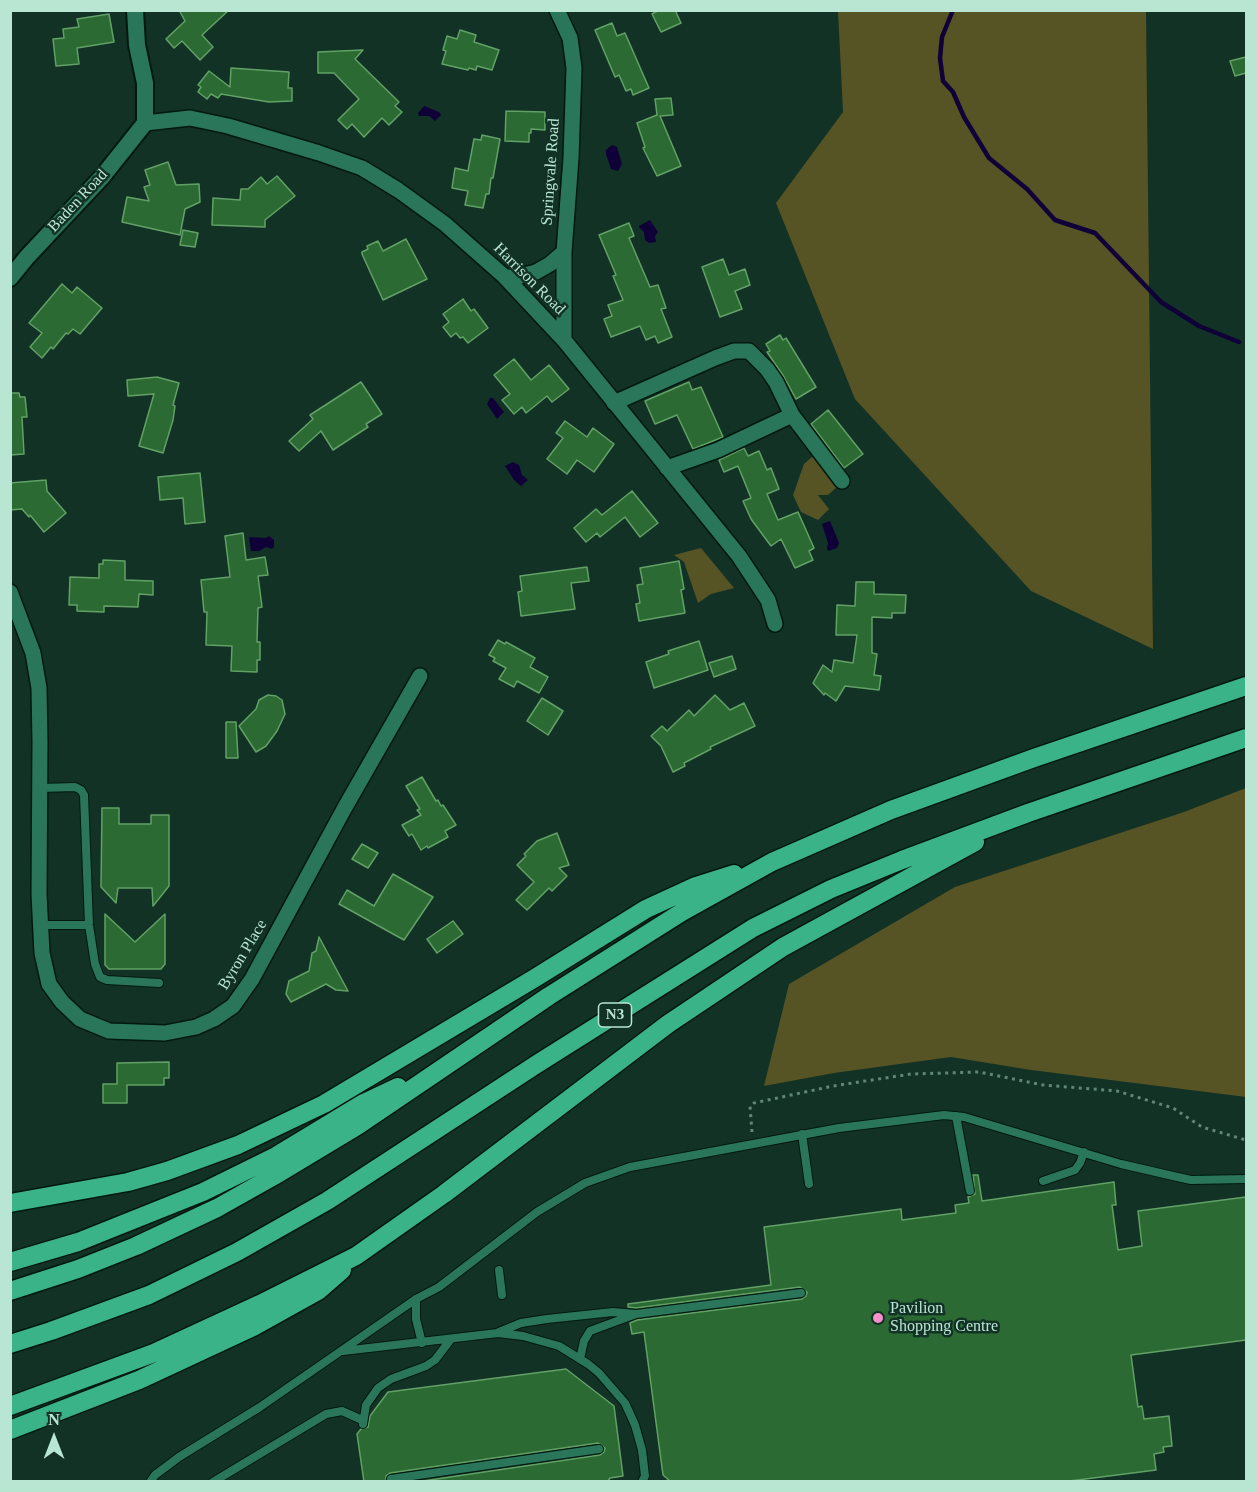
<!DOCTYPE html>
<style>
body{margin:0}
#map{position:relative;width:1257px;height:1492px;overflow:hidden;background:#123226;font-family:Georgia,serif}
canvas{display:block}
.frame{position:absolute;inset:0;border:12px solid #b9e6d2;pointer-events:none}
.north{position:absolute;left:24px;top:1408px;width:60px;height:60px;-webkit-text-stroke:4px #123226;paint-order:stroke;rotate:0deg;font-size:16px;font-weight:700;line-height:24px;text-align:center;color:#b9e6d2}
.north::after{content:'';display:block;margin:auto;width:21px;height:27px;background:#b9e6d2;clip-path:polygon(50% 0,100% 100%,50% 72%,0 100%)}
</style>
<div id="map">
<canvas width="1257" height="1492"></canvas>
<div class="frame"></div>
<div class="north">N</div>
</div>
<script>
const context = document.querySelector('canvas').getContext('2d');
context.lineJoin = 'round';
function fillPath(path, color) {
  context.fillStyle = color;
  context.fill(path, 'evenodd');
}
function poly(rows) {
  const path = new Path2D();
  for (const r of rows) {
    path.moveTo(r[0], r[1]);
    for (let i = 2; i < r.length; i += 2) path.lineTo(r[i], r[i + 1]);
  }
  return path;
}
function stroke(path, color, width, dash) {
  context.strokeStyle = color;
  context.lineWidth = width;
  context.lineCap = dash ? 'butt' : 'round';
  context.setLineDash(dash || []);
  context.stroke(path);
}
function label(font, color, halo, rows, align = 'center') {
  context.font = font + ' Georgia,serif';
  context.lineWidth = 5;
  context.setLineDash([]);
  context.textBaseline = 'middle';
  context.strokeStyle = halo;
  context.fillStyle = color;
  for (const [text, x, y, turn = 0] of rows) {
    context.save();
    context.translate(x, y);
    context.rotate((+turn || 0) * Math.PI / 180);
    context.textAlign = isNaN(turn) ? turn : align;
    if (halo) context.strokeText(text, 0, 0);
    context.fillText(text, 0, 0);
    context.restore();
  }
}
const green = poly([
 [838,11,1146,11,1153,649,1031,591,855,399,776,203,843,112],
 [814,455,837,487,828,495,818,495,829,509,818,520,801,512,793,495,804,464],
 [701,548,734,588,711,594,698,603,684,562,674,555],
 [1246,788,1246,1097,1031,1070,951,1057,834,1073,764,1086,789,984,955,887,1184,812]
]);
const water = poly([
 [424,106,439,112,441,115,435,121,429,116,419,116,418,113],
 [612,145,617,147,622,164,618,171,611,169,606,154,606,150],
 [650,220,658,232,655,236,656,242,649,243,645,240,644,232,639,227,639,226],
 [490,398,493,398,504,412,497,419,487,404],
 [513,462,519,465,522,475,528,480,521,486,514,480,505,466],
 [830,521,839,543,837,548,828,551,827,548,828,543,822,524],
 [269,536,274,540,274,547,272,549,266,547,259,551,251,551,249,537,266,538]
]);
const stream = poly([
 [953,10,942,37,940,58,943,81,953,92,964,117,989,158,1027,189,1055,220,1095,233,1161,302,1199,326,1239,342]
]);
const building = poly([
 [179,10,229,10,202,35,213,47,200,60,182,41,174,48,166,39,185,21,179,10],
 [659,10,675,10,681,23,661,32,652,14,659,10],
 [109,14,114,42,77,48,79,64,56,66,53,39,64,38,63,29,79,27,77,19,109,14],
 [612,23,617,36,625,33,649,88,633,95,631,89,626,91,619,75,615,77,595,30,612,23],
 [460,30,476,35,474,42,499,50,492,70,477,66,476,70,469,68,468,70,442,64,446,51,443,50,447,36,457,39,460,30],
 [363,50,355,59,399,102,395,106,402,112,389,125,382,118,364,137,352,124,347,129,338,120,359,99,334,73,318,73,318,52,363,50],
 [1246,57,1246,73,1235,76,1230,61,1246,57],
 [231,68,289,72,288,88,292,88,292,101,269,102,221,94,218,98,211,94,207,99,198,92,201,87,198,85,209,71,230,87,231,68],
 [671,98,673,115,660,116,681,166,657,176,643,148,645,147,637,123,657,115,655,99,671,98],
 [506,111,545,112,545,130,531,129,531,133,529,133,529,142,505,141,506,111],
 [482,135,500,139,493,178,491,178,489,194,486,194,483,208,465,205,468,191,452,188,455,168,468,171,474,139,481,140,482,135],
 [168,162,176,185,199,184,200,202,185,209,180,235,122,222,127,197,149,201,144,187,150,185,145,170,168,162],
 [277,176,295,196,265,220,265,227,212,225,213,198,240,200,241,189,248,189,261,177,267,184,277,176],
 [629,223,634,236,629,238,650,287,658,285,666,308,661,309,672,337,658,343,655,336,646,340,640,326,611,337,604,319,612,316,608,305,623,300,613,276,616,275,599,235,629,223],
 [183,230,198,233,195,247,180,245,183,230],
 [406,239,427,279,383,300,362,254,362,252,368,249,367,246,378,241,383,251,406,239],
 [723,259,729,275,745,269,750,285,735,291,742,309,720,317,702,267,723,259],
 [62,284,72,293,77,287,102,308,80,334,73,329,68,334,66,333,53,349,51,347,42,358,30,347,42,333,29,323,62,284],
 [463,299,471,311,474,309,488,328,468,343,463,337,460,338,456,333,451,337,443,327,449,322,443,314,463,299],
 [780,335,783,340,786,338,816,387,796,399,784,377,767,352,770,351,766,344,780,335],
 [514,359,531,380,549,365,569,389,552,402,547,396,526,413,522,407,514,414,502,400,510,394,494,375,514,359],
 [157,377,179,383,173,405,175,406,173,420,163,453,139,446,154,394,128,396,127,380,157,377],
 [361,382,382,414,366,424,368,427,333,450,321,431,299,451,289,441,313,419,310,415,361,382],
 [689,382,692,390,701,387,723,437,693,449,677,415,655,424,645,401,689,382],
 [10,393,19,393,20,397,25,397,27,417,22,417,24,454,10,455,10,393],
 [828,410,863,454,844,468,811,424,828,410],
 [565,421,587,437,593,428,614,444,594,472,577,460,567,474,547,459,563,438,556,433,565,421],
 [744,448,748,456,759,451,767,470,771,468,779,489,767,494,778,520,798,512,814,548,809,551,813,560,795,568,781,539,771,546,751,519,743,501,751,498,738,466,724,472,719,460,744,448],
 [200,473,205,522,185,524,183,498,160,500,158,477,200,473],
 [46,480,47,491,66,513,44,532,30,515,29,517,22,509,10,510,10,483,46,480],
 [632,491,658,523,640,537,625,517,600,537,597,533,586,542,574,528,596,509,602,515,632,491],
 [243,533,246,560,265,557,268,575,258,576,262,607,258,608,257,642,260,642,260,660,257,660,257,672,231,671,232,646,206,645,207,612,204,612,201,580,230,577,225,536,243,533],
 [103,560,125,561,125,580,153,581,153,595,139,594,138,607,104,606,104,612,77,611,77,605,69,605,70,577,99,578,99,564,103,564,103,560],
 [679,561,684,589,681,590,685,613,639,621,636,604,640,603,637,585,643,584,640,568,679,561],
 [587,567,589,581,571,583,575,609,521,616,518,592,522,591,520,576,587,567],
 [856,582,874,582,874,594,906,595,905,613,892,613,892,618,872,617,872,653,877,654,874,675,881,676,879,690,845,686,836,701,825,693,824,695,813,683,823,665,832,672,834,660,853,663,857,635,836,635,837,605,855,606,856,582],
 [498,640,505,644,506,642,535,658,530,667,548,677,539,693,517,681,514,687,499,679,506,668,493,661,495,658,489,655,498,640],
 [699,641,708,670,654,688,646,662,669,654,668,651,699,641],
 [732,656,736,669,714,677,709,663,732,656],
 [268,695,276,696,282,700,285,714,277,731,266,746,256,752,239,726,256,709,259,700,268,695],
 [715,695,730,710,744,703,755,726,710,747,711,749,684,763,685,766,673,772,661,746,651,736,662,726,667,731,689,710,694,716,715,695],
 [542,698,563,711,548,735,527,721,542,698],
 [226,722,236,722,238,758,226,758,226,722],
 [422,777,436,801,438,800,441,806,443,805,456,825,445,831,448,837,428,848,427,846,421,850,412,834,409,836,402,825,421,815,417,810,420,809,406,786,422,777],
 [102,808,119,808,119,824,151,824,151,815,169,815,169,886,153,906,152,888,118,888,116,903,101,887,102,808],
 [557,833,569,865,559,868,567,876,552,891,549,888,527,910,516,900,534,882,517,865,526,856,524,854,537,841,557,833],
 [362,844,378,853,368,868,352,859,362,844],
 [393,874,433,897,404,940,339,904,347,890,374,906,393,874],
 [105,914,135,942,165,914,165,964,161,969,109,969,105,965,105,914],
 [453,921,463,934,437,953,427,939,453,921],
 [319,937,348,991,336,990,326,984,291,1002,286,994,289,981,309,971,312,953,316,951,319,937],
 [169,1062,169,1078,164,1078,164,1085,127,1085,127,1103,103,1103,103,1084,117,1084,117,1063,169,1062],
 [973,1175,978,1175,982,1201,1114,1182,1116,1205,1112,1205,1118,1250,1142,1246,1138,1211,1246,1197,1246,1340,1131,1355,1138,1407,1142,1406,1144,1419,1169,1416,1172,1446,1163,1447,1164,1452,1154,1454,1156,1470,1062,1482,671,1482,663,1475,644,1332,632,1334,630,1323,637,1320,802,1299,806,1296,807,1292,800,1287,636,1308,628,1307,628,1304,771,1285,764,1227,901,1209,902,1220,956,1213,955,1205,969,1203,968,1197,975,1194,973,1175],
 [566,1369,614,1406,623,1476,610,1478,607,1482,416,1482,600,1455,604,1452,605,1448,598,1443,390,1473,386,1476,386,1482,364,1482,357,1434,361,1429,368,1427,370,1416,388,1392,566,1369]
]);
const path = poly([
 [752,1132,750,1106,754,1103,833,1086,911,1074,979,1072,1043,1085,1117,1091,1173,1108,1202,1127,1246,1140]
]);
const service = poly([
 [40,788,75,787,81,790,84,795,89,925,95,964,100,977,107,980,159,983],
 [40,925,89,925],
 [956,1116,970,1191],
 [802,1134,809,1184],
 [1043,1181,1075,1170,1080,1163,1084,1152],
 [499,1270,502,1295],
 [416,1299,416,1319,422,1343],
 [636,1314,801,1293],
 [499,1332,521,1323,547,1319,613,1312,636,1314,590,1331,584,1341,580,1359],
 [343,1351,498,1333,523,1336,559,1346,588,1364,599,1373,625,1403,635,1425,642,1450,645,1476,642,1482],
 [363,1424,366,1405,378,1388,391,1379,426,1366,435,1360,451,1339],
 [391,1479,599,1449],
 [150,1482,155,1475,179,1457,260,1407,416,1299,439,1287,537,1212,585,1183,630,1167,839,1128,944,1115,964,1117,1121,1164,1173,1176,1191,1180,1246,1179],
 [213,1482,326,1414,342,1411,362,1420]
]);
const minor = poly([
 [557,10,570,38,574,68,571,158,564,252,564,340],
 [145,123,190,118,228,126,319,153,362,168,398,190,445,224,505,277,564,340,739,556,768,600,775,624],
 [505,277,517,277,536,272,550,264,564,252],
 [614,403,715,358,734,351,749,351,767,369,776,382,792,415,842,481],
 [667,468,718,450,792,415],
 [10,592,33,653,39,688,40,742,39,894,42,953,49,984,62,1002,80,1019,109,1031,165,1033,196,1027,214,1019,233,1006,252,979,344,809,420,676]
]);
const tertiary = poly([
 [10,278,27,257,102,177,145,123,145,83,137,45,135,10]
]);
const motorway = poly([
 [10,1203,128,1182,167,1171,238,1145,324,1104,535,978,646,909,696,886,734,874],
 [10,1262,78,1242,203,1192,276,1156,362,1104,398,1087],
 [10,1291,78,1269,136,1246,217,1208,274,1176,357,1126,549,996,682,912,772,862,891,810,1034,758,1246,686],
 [10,1344,51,1331,149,1295,237,1252,327,1201,537,1064,753,928,831,889,902,860,1028,813,1246,738],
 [10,1406,154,1353,260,1304,356,1256,444,1194,668,1024,783,947,975,842],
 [10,1430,139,1380,255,1326,318,1291,342,1270]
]);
const markers = [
 [878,1318,6,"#f890cb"]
];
const shields = [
 [615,1015,33]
];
const shieldNames = [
 ["N3",615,1015]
];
const streetNames = [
 ["Springvale Road",551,172,-86],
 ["Baden Road",78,201,-47],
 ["Harrison Road",529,279,45],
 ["Byron Place",243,955,-59]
];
const poiNames = [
 ["Pavilion",890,1309],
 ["Shopping Centre",890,1327]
];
fillPath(green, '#565324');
fillPath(water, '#100038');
stroke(stream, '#100038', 4.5);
fillPath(building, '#2b6a32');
stroke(building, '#62a166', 1.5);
stroke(service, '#00190f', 10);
stroke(minor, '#00190f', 18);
stroke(tertiary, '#00190f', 20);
stroke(motorway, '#00190f', 21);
stroke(path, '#608676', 3, [3, 4.5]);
stroke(service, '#2a765b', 8);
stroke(minor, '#2a765b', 15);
stroke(tertiary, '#2a765b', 16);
stroke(motorway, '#3bb389', 18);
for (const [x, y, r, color] of markers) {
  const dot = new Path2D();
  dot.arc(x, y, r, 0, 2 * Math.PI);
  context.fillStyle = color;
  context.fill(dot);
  stroke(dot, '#123226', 2);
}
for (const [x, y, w] of shields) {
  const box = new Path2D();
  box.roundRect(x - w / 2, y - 12, w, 24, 4.5);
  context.fillStyle = '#123226';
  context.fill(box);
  stroke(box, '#b9e6d2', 1.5);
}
label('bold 15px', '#b9e6d2', null, shieldNames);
label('16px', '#b9e6d2', '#123226', streetNames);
label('16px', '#b9e6d2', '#123226', poiNames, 'left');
</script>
